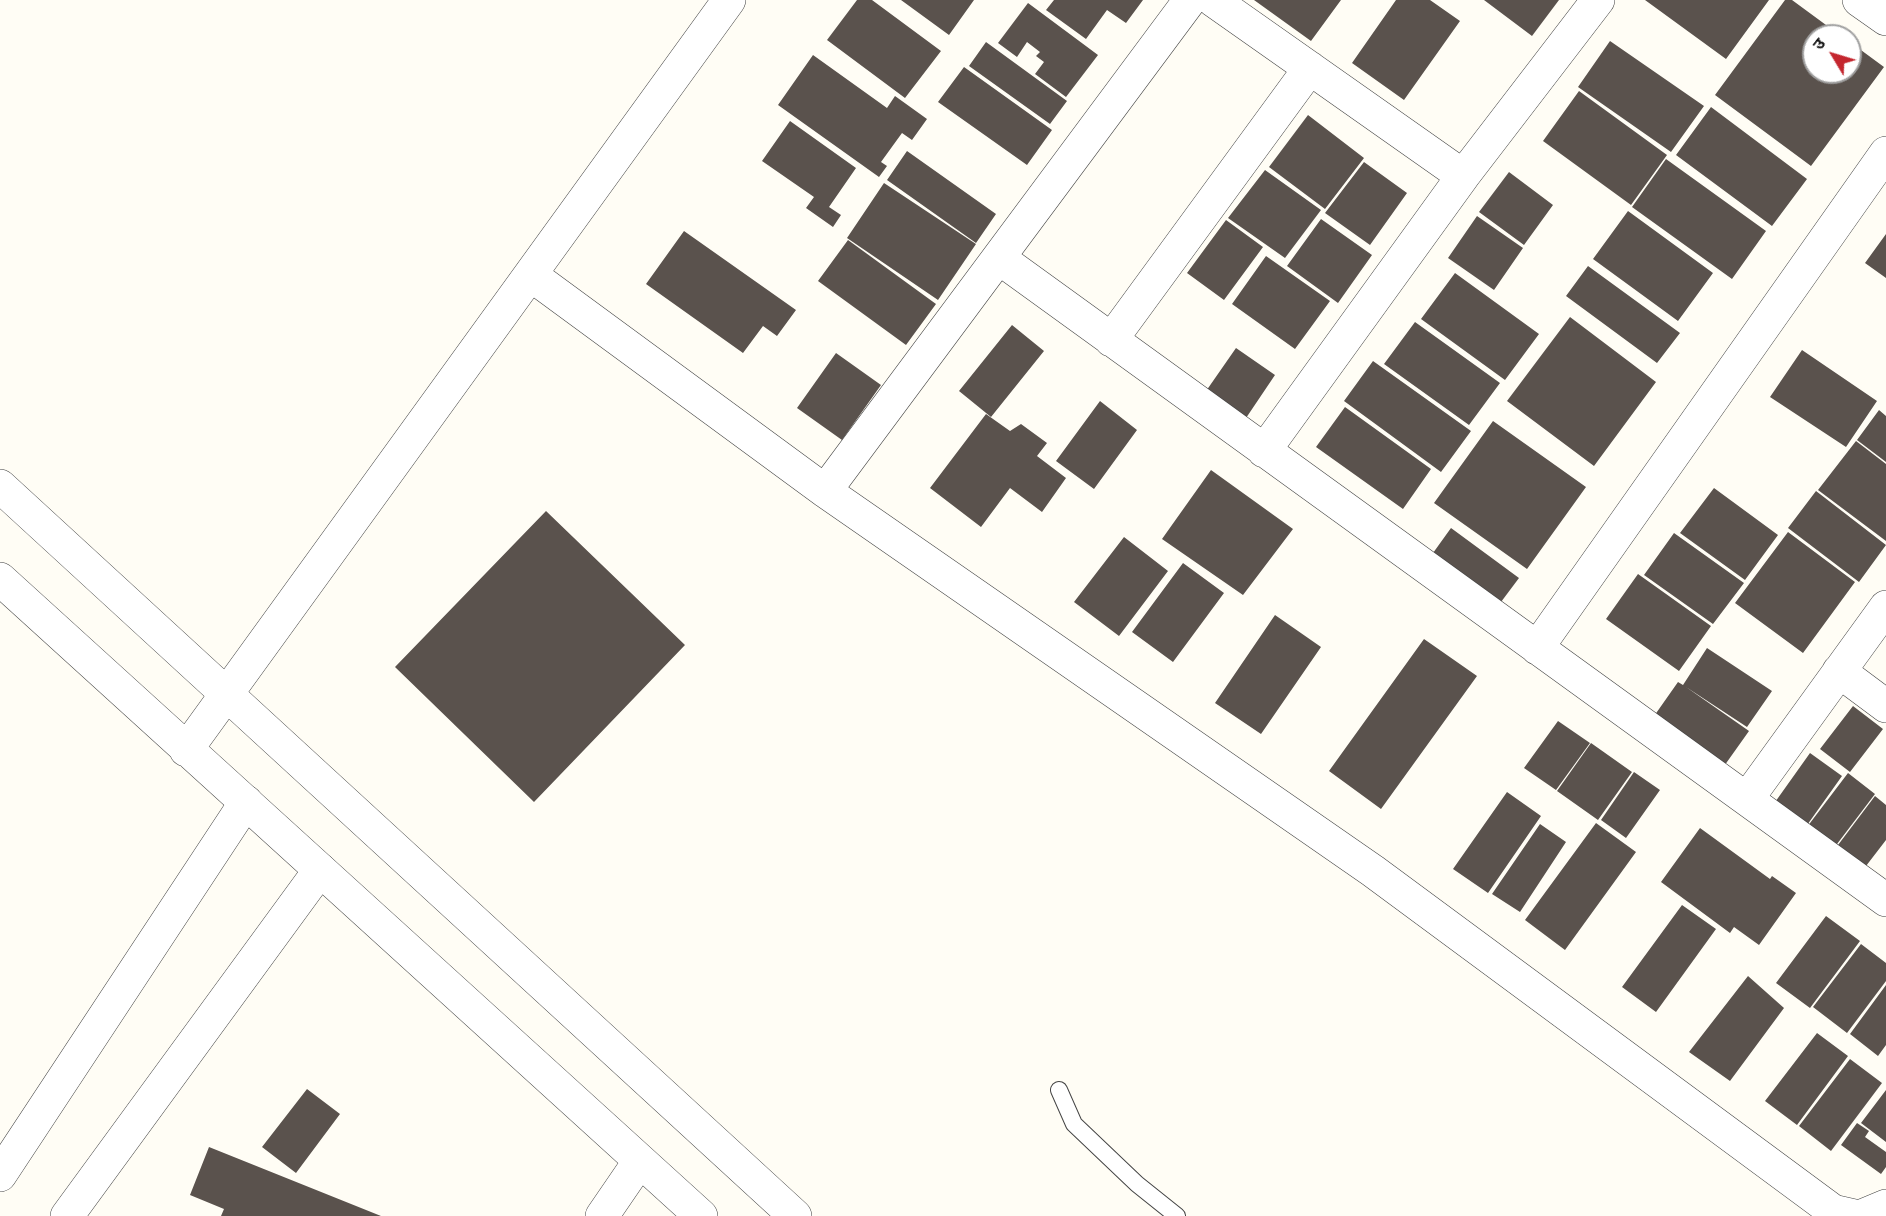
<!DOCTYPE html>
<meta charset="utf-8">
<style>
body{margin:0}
#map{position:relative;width:1886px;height:1216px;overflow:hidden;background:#fffdf5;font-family:"Zilla Slab","Noto Sans Devanagari",serif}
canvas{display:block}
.north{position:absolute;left:1802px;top:24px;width:60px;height:60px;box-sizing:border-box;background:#fff;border:2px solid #a0a0a0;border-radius:50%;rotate:308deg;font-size:16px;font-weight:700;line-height:24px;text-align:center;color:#111}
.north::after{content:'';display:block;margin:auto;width:21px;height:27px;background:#c4262e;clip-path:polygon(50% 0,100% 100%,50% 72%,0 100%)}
</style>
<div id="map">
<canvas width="1886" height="1216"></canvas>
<div class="north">उ</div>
</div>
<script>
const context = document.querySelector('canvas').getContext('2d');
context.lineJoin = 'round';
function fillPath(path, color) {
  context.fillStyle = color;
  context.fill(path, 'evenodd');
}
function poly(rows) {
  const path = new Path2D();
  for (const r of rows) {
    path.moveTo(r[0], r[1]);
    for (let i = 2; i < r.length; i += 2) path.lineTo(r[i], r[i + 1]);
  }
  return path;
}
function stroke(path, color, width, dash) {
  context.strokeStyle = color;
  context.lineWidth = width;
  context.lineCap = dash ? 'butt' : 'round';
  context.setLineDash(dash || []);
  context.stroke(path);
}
const building = poly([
 [857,0,872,0,941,51,905,98,827,40],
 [901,0,974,0,949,35],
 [1054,0,1143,0,1126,23,1107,10,1086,39,1046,10],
 [1254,0,1341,0,1311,41],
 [1396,0,1430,0,1460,21,1404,100,1352,63],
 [1484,0,1559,0,1532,36],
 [1645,0,1769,0,1726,59],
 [1785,0,1792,0,1841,36,1814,36,1814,72,1850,72,1850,42,1884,67,1811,166,1715,95],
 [1028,3,1098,55,1066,97,1035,74,1044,62,1036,56,1040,52,1027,42,1017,57,998,43],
 [1610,41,1704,106,1671,152,1578,87],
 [986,42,1067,101,1050,124,969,66],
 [813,55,887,108,895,96,927,119,912,140,902,133,881,162,887,166,879,177,778,105],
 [964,67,1052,130,1027,165,938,102],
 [1579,91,1667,155,1631,205,1543,141],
 [1711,107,1807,179,1772,226,1676,155],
 [1308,115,1364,158,1325,209,1269,167],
 [790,121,856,168,829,207,841,215,833,227,806,208,814,197,762,161],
 [907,151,996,214,976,243,887,180],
 [1666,159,1766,231,1732,279,1632,207],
 [1364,162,1407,193,1370,245,1325,213],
 [1265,170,1321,210,1285,258,1228,218],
 [1509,172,1553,205,1524,245,1479,212],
 [884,183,976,244,938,300,847,238],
 [1628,211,1713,273,1678,321,1593,259],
 [1477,216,1523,248,1494,290,1448,258],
 [1321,219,1372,255,1338,303,1287,266],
 [1226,220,1263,247,1224,300,1187,273],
 [684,231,796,310,777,336,763,326,743,353,646,284],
 [1886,234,1886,278,1865,263],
 [848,240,936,304,906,345,818,281],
 [1266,256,1330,301,1295,349,1232,304],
 [1588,266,1680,333,1657,363,1566,296],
 [1455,273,1539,334,1505,380,1421,319],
 [1570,317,1656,382,1594,466,1507,401],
 [1415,322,1500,383,1469,425,1384,364],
 [1012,325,1044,351,991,417,959,391],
 [1236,348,1275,375,1244,421,1204,394],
 [1802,350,1877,401,1846,447,1770,397],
 [836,353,881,385,842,440,797,408],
 [1373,361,1471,431,1441,472,1344,401],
 [1100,401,1137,430,1094,489,1056,461],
 [1345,407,1431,469,1403,509,1316,447],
 [1879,410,1886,416,1886,462,1857,440],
 [986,414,1010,431,1021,424,1047,443,1037,456,1066,478,1042,512,1010,488,981,527,930,488],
 [1493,421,1586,487,1527,569,1434,503],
 [1856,441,1886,464,1886,541,1818,490],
 [1211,470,1293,529,1243,595,1162,539],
 [1714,488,1778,535,1745,580,1680,533],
 [1816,491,1886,545,1859,582,1788,528],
 [546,511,685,645,534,802,395,667],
 [1451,528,1519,578,1501,602,1433,553],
 [1788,532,1855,582,1803,653,1735,603],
 [1674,533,1744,583,1713,624,1644,575],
 [1124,537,1168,571,1119,636,1074,602],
 [1183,563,1224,593,1173,662,1132,632],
 [1638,574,1711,626,1679,671,1606,619],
 [1275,615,1321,647,1261,734,1215,703],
 [1424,639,1477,676,1381,809,1329,771],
 [1707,648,1772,691,1747,727,1686,687,1749,731,1722,769,1652,719,1678,682,1683,685],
 [1853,706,1883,729,1850,772,1820,749],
 [1558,721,1590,743,1556,790,1524,768],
 [1591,743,1632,772,1598,820,1557,791],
 [1810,753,1842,776,1805,828,1773,805],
 [1634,772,1660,790,1626,838,1601,820],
 [1848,773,1875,794,1834,848,1807,827],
 [1507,792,1541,816,1488,893,1453,869],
 [1875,796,1886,805,1886,840,1866,866,1838,845],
 [1596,823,1636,852,1565,950,1525,920],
 [1540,824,1566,842,1520,912,1492,894],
 [1700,828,1770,879,1772,876,1796,893,1759,945,1734,927,1730,933,1661,882],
 [1682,905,1716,929,1656,1012,1622,987],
 [1826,916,1860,941,1810,1008,1776,983],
 [1861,944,1886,963,1886,981,1847,1033,1813,1007],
 [1748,976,1784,1008,1730,1081,1689,1052],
 [1886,985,1886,1045,1878,1056,1850,1034],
 [1817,1033,1848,1056,1797,1125,1765,1101],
 [1850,1059,1882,1083,1831,1151,1799,1126],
 [307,1089,340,1114,296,1173,262,1147],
 [1886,1090,1886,1142,1861,1123],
 [1857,1123,1869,1131,1865,1137,1886,1152,1886,1167,1881,1174,1841,1145],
 [209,1147,381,1216,221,1216,224,1209,190,1195]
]);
const service = poly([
 [1059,1090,1074,1124,1137,1184,1177,1216]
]);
const minor = poly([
 [1213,0,1463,176,1598,0],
 [1859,0,1886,19],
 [999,258,1886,900],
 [531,275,825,491,1373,871,1833,1211,1855,1216],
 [1111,340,1310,68],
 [1264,451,1463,176],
 [825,491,1190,0],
 [1537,648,1886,153],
 [1839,671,1886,706],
 [1747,799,1886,607],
 [0,1175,246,802],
 [67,1216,320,870],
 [602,1216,639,1162],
 [1862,1216,1886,1206]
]);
const tertiary = poly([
 [0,486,795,1216],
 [0,579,701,1216],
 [186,750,729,0]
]);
fillPath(building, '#5a524d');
stroke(service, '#444', 18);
stroke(minor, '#444', 34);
stroke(tertiary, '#444', 34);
stroke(service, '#fff', 16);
stroke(minor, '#fff', 33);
stroke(tertiary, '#fff', 33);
</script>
